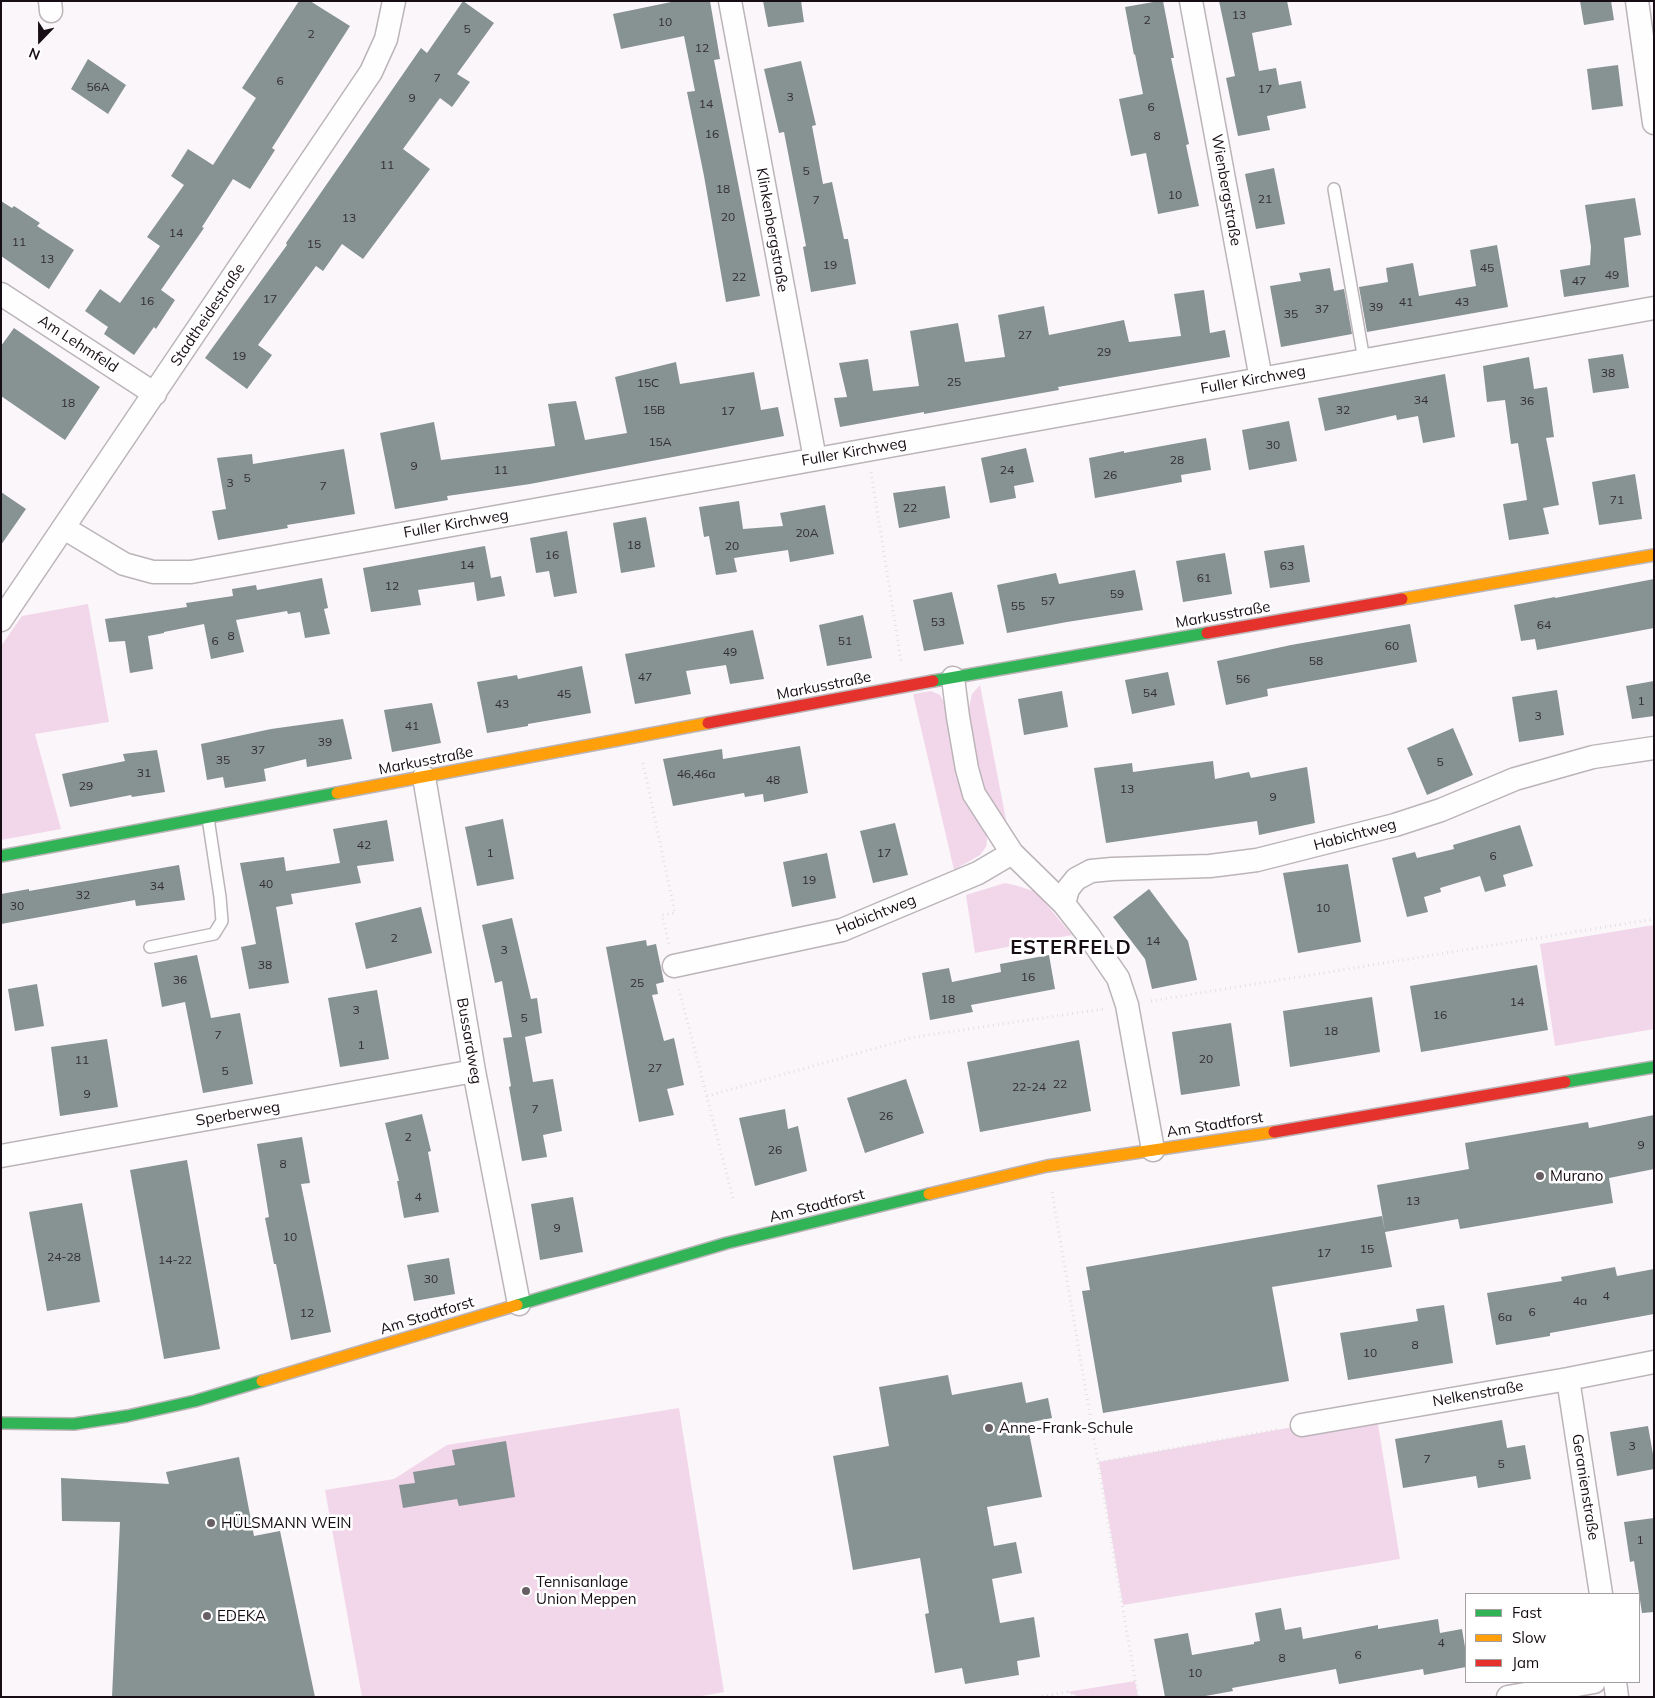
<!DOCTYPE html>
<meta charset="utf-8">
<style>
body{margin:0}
#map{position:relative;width:1655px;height:1698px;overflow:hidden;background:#fbf6fa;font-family:Mulish,sans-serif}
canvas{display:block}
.frame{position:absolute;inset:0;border:2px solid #170d14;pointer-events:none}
.legend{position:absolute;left:1465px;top:1593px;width:175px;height:90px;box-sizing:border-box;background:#fff;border:1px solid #a29ea1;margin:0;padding:6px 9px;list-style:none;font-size:15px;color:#170d14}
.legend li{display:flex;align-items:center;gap:10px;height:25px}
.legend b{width:25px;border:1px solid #a29ea1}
.north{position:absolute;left:15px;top:15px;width:50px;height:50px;-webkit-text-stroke:4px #fff;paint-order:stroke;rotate:202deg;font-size:14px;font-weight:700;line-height:20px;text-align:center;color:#170d14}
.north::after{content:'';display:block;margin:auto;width:18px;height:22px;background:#170d14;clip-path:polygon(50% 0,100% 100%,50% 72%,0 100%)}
</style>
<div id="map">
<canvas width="1655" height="1698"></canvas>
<div class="frame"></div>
<ul class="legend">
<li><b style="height:6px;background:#30b455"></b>Fast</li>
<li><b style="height:6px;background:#ff9f0a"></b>Slow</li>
<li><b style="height:6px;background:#e5322d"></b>Jam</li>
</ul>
<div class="north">N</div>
</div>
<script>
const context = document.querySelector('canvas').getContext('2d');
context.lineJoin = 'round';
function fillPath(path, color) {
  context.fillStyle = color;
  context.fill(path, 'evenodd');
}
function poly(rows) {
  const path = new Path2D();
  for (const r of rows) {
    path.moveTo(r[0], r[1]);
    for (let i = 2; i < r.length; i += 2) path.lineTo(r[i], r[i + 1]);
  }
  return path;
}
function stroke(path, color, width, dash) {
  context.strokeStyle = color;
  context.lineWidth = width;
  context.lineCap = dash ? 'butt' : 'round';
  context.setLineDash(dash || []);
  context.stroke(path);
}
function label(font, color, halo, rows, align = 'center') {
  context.font = font + ' Mulish,sans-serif';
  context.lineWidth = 5;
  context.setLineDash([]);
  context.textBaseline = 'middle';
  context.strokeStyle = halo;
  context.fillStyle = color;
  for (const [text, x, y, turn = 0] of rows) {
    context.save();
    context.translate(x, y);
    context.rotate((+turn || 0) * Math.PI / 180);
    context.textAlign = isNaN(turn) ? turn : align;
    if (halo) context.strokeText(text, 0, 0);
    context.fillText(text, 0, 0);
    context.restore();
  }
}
const green = poly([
 [88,604,109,722,35,734,61,829,1,840,1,646,22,616],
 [980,685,1008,830,986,798,977,771,968,712,972,694],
 [931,691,940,695,945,704,952,752,966,800,985,831,987,839,986,847,980,855,954,870,913,694],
 [1005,883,1018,886,1036,892,1072,935,975,953,966,895],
 [1654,925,1654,1029,1555,1046,1540,944],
 [679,1408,724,1692,696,1697,362,1697,325,1490,394,1479,447,1445],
 [1376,1412,1400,1559,1123,1605,1099,1462],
 [1135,1681,1138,1697,1080,1697,1067,1692]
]);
const building = poly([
 [299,1,310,1,350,26,272,148,275,150,250,189,233,179,202,227,204,228,161,290,175,300,156,329,154,327,134,355,104,334,108,327,85,311,100,289,120,303,160,246,147,237,184,185,171,176,188,149,213,165,256,98,242,88],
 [463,1,494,23,457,74,470,82,452,107,440,98,403,149,430,169,363,259,342,244,323,271,316,266,258,345,272,355,247,389,205,358,287,245,286,243,421,48,427,53],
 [676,1,710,1,720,59,714,60,760,296,726,302,704,176,687,92,695,91,684,36,621,49,613,14],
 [763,1,801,1,804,22,768,27],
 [1159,1,1163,1,1174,58,1171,58,1189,144,1186,145,1199,206,1158,214,1146,153,1131,156,1119,99,1143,94,1135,54,1134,55,1125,7],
 [1219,1,1287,1,1292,25,1252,33,1259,71,1276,68,1279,85,1301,81,1306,108,1267,116,1270,130,1238,136,1226,78,1235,76],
 [1580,1,1611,1,1614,20,1584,25],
 [88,59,126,85,108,114,71,89],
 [801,61,816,125,812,126,823,184,832,182,844,239,848,239,856,284,811,292,803,247,806,246,784,132,779,133,764,69],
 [1618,65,1623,106,1592,110,1587,69],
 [1274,168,1285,224,1256,229,1245,174],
 [1635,198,1641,235,1624,238,1629,287,1564,297,1560,270,1590,265,1591,247,1585,205],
 [1,201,12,208,14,206,40,223,37,226,74,250,49,289,1,256],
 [1497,245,1508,307,1367,332,1359,287,1388,282,1386,268,1413,263,1419,296,1476,286,1470,250],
 [1330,268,1334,291,1344,289,1352,334,1281,347,1270,286,1301,281,1299,273],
 [1204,290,1210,333,1225,330,1230,357,1058,387,1059,390,924,414,924,412,840,427,834,398,847,397,839,363,868,359,873,391,919,386,910,331,958,323,965,362,1005,357,998,315,1044,306,1049,335,1124,320,1129,342,1181,336,1174,294],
 [14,328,100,387,65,440,1,396,1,346],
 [1623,354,1629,388,1593,393,1588,359],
 [1529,357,1534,389,1547,387,1554,437,1546,438,1559,505,1543,508,1549,534,1509,540,1503,504,1527,500,1518,443,1511,444,1505,400,1487,402,1483,366],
 [676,362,680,384,754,372,761,410,778,407,784,436,530,484,447,496,448,500,395,509,380,433,434,422,441,460,555,446,548,404,576,401,585,440,627,433,615,377],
 [1445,374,1455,437,1423,443,1418,416,1397,420,1396,415,1325,431,1318,398],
 [1289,421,1297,461,1249,470,1242,430],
 [1206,438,1211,470,1181,475,1182,482,1095,498,1089,458,1124,451,1124,453],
 [1026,448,1034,482,1014,486,1016,498,990,503,981,458],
 [344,449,355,514,287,525,288,528,218,540,212,511,226,509,217,458,252,454,253,464],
 [1635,474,1642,519,1599,525,1592,482],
 [945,486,950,518,899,528,893,493],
 [1,492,26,509,1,545],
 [739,501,743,529,783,526,780,513,825,505,834,554,790,562,788,550,734,558,737,572,716,575,709,536,704,537,699,507],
 [646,517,655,567,621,573,613,523],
 [567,531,577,593,554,597,549,571,536,573,530,538],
 [1304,545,1310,582,1270,588,1264,551],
 [485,546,491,578,501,576,505,596,477,601,474,582,418,590,421,605,371,612,363,568],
 [1225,553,1232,594,1183,602,1176,561],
 [1135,570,1143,610,1067,622,1007,633,997,585,1056,573,1059,584],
 [322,578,328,608,324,609,330,634,305,638,300,612,288,614,287,611,236,620,244,652,211,659,204,624,164,632,164,633,148,636,153,669,130,673,125,641,109,642,105,619,187,607,186,603,233,596,232,589,256,585,257,590],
 [1654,579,1654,628,1537,650,1535,639,1521,641,1514,605,1555,597,1555,598],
 [952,592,964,644,924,651,913,600],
 [863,615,872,658,827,666,819,625],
 [1410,624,1417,662,1267,689,1268,696,1226,705,1217,661,1291,645],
 [753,630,764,679,730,684,726,665,686,671,691,694,635,704,625,654],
 [582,666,591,713,528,724,528,726,487,733,477,682,517,675,518,679],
 [1168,672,1175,705,1132,714,1125,680],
 [1654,681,1654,716,1632,719,1626,686],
 [1557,690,1564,735,1519,742,1512,697],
 [1062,691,1068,727,1024,735,1018,699],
 [432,703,441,743,392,752,384,710],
 [343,719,352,759,307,767,306,759,264,769,266,781,225,788,223,777,207,780,201,744,271,729],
 [1453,728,1473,775,1427,795,1407,748],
 [800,746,808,793,764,802,763,794,745,797,744,793,673,806,663,759,722,749,723,759],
 [157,750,165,792,132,797,131,795,70,807,62,774,125,761,123,754],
 [1213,761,1215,779,1249,772,1251,778,1307,767,1315,823,1259,835,1257,821,1106,843,1094,768,1132,763,1133,772],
 [503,819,514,879,477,886,465,827],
 [387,820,394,861,357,866,361,883,291,894,293,904,276,907,289,983,249,989,241,947,256,944,240,863,284,857,286,871,340,863,333,829],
 [895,823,908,875,873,883,860,831],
 [1520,825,1533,866,1503,875,1506,886,1485,892,1480,876,1440,888,1441,892,1424,897,1428,912,1407,917,1392,858,1415,852,1417,858,1454,849,1453,845],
 [827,853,836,898,792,907,783,862],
 [1348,864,1361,942,1298,953,1283,873],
 [179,865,185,900,136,906,135,900,1,924,1,894,29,889,29,891],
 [1149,889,1188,941,1197,980,1152,989,1145,959,1113,917],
 [421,907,432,953,366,969,355,923],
 [512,918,531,999,537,998,542,1033,525,1037,533,1082,553,1079,562,1131,543,1135,547,1157,522,1161,509,1087,511,1086,503,1038,512,1037,502,981,495,983,482,925],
 [646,940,647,946,656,944,664,982,656,984,658,994,652,995,664,1041,674,1038,684,1085,667,1089,674,1115,639,1122,606,947],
 [197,955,211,1018,240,1013,253,1084,203,1093,185,1002,162,1007,154,963],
 [1049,955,1055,989,971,1005,973,1012,930,1020,922,973,949,968,952,982,1001,972,1000,964],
 [1537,965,1548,1030,1421,1052,1410,986],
 [37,984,44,1026,15,1031,8,989],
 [377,990,389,1059,340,1067,328,998],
 [1372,997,1380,1052,1290,1067,1283,1011],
 [1231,1023,1240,1086,1181,1095,1172,1032],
 [107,1039,118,1107,60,1116,51,1047],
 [1079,1040,1091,1111,980,1132,967,1062],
 [906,1079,924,1133,865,1153,847,1098],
 [785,1109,788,1129,798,1126,807,1171,755,1186,739,1118],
 [422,1114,431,1151,428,1152,439,1212,404,1218,397,1181,399,1181,385,1123],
 [1654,1115,1654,1169,1609,1178,1613,1203,1460,1229,1458,1219,1385,1232,1392,1267,1272,1287,1289,1381,1103,1413,1082,1291,1090,1290,1086,1267,1382,1216,1385,1231,1377,1185,1469,1169,1465,1143,1588,1122,1589,1128],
 [302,1137,310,1183,301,1184,331,1332,291,1340,276,1264,274,1264,265,1218,269,1217,257,1144],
 [187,1160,220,1349,164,1359,130,1170],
 [573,1197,583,1252,540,1260,531,1204],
 [82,1203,100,1302,47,1311,29,1212],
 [449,1258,455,1294,414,1301,407,1265],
 [1615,1267,1617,1276,1654,1269,1654,1314,1550,1333,1550,1336,1496,1345,1487,1293,1562,1281,1561,1277],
 [1444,1305,1453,1363,1348,1380,1340,1333,1418,1321,1416,1309],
 [948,1375,952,1395,1022,1382,1026,1403,1048,1398,1052,1418,1027,1423,1042,1497,987,1507,994,1546,1016,1542,1022,1573,992,1579,1000,1623,1034,1617,1040,1657,1017,1661,1019,1675,965,1684,962,1668,935,1673,925,1614,929,1613,920,1558,853,1570,833,1456,889,1446,879,1387],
 [1502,1420,1507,1448,1525,1445,1531,1479,1478,1488,1476,1476,1403,1488,1395,1439],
 [1648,1426,1654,1460,1654,1469,1617,1476,1610,1432],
 [506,1441,515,1497,459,1506,457,1499,403,1508,399,1485,415,1483,413,1472,455,1465,452,1450],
 [239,1457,254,1536,280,1531,315,1697,112,1697,120,1522,62,1521,61,1478,169,1484,166,1472],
 [1654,1518,1654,1612,1642,1613,1634,1561,1630,1562,1624,1522],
 [1281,1608,1285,1630,1301,1627,1303,1639,1378,1625,1378,1629,1438,1619,1440,1633,1462,1629,1466,1653,1466,1667,1424,1675,1423,1669,1339,1684,1336,1669,1232,1688,1233,1691,1200,1697,1165,1697,1154,1639,1188,1633,1192,1655,1254,1644,1254,1642,1260,1641,1255,1613]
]);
const path = poly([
 [871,472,901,661],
 [643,763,675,913,662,915,669,944],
 [679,989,734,1202],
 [1151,1001,1654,919],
 [707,1096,915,1037,1103,1009],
 [1052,1192,1138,1697],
 [1099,1462,1280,1429],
 [1037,1697,1067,1692,1081,1697]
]);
const lane = poly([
 [1334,189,1364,360],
 [150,947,214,934,222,921,220,897,208,818]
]);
const street = poly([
 [50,1,51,11],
 [730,1,815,459],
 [1191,1,1261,379],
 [1637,1,1654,123],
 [1,294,155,394],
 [64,528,124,564,153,572,191,572,1654,308],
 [1,620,371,72,386,39,394,1],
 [953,678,958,717,967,769,974,794,1012,853,1064,904,1089,936,1118,978,1127,1005,1153,1150],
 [424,777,474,1071,519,1304],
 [1064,904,1068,889,1076,879,1091,871,1112,869,1210,866,1257,860,1395,825,1441,810,1515,779,1593,757,1654,748],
 [674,966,842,930,978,873,1012,853],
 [1,1156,474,1071],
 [1568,1379,1601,1594],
 [1302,1425,1568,1379,1654,1362],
 [1615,1682,1617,1697],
 [1508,1697,1594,1682]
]);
const fast = poly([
 [933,681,1207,633],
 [1,856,337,793],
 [1565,1082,1654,1067],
 [517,1305,727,1243,929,1194],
 [1,1423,74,1424,127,1416,195,1401,262,1381]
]);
const slow = poly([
 [1402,599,1654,555],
 [337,793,708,723],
 [929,1194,1047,1166,1274,1132],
 [262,1381,517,1305]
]);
const jam = poly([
 [1207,633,1402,599],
 [708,723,933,681],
 [1274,1132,1565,1082]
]);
const markers = [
 [1540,1176,5,"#675f64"],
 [989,1428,5,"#675f64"],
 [211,1523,5,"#675f64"],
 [526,1591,5,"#675f64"],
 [207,1616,5,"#675f64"]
];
const numberNames = [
 ["13",1239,15],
 ["2",1147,20],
 ["10",665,22],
 ["5",467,29],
 ["2",311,34],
 ["12",702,48],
 ["7",437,78],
 ["6",280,81],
 ["56A",98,87],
 ["17",1265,89],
 ["3",790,97],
 ["9",412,98],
 ["14",706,104],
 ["6",1151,107],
 ["16",712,134],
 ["8",1157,136],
 ["11",387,165],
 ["5",806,171],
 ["18",723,189],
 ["10",1175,195],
 ["21",1265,199],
 ["7",816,200],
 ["20",728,217],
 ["13",349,218],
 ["14",176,233],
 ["11",19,242],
 ["15",314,244],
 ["13",47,259],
 ["19",830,265],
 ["45",1487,268],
 ["49",1612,275],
 ["22",739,277],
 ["47",1579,281],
 ["17",270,299],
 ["16",147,301],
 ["41",1406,302],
 ["43",1462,302],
 ["39",1376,307],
 ["37",1322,309],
 ["35",1291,314],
 ["27",1025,335],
 ["29",1104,352],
 ["19",239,356],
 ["38",1608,373],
 ["25",954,382],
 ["15C",648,383],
 ["34",1421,400],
 ["36",1527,401],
 ["18",68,403],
 ["15B",654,410],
 ["32",1343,410],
 ["17",728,411],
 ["15A",660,442],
 ["30",1273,445],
 ["28",1177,460],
 ["9",414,466],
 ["11",501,470],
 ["24",1007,470],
 ["26",1110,475],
 ["5",247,478],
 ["3",230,483],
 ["7",323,486],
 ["71",1617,500],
 ["22",910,508],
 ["20A",807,533],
 ["18",634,545],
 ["20",732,546],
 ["16",552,555],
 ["14",467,565],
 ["63",1287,566],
 ["61",1204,578],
 ["12",392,586],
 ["59",1117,594],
 ["57",1048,601],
 ["55",1018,606],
 ["53",938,622],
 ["64",1544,625],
 ["8",231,636],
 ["6",215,641],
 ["51",845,641],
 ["60",1392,646],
 ["49",730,652],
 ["58",1316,661],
 ["47",645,677],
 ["56",1243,679],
 ["54",1150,693],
 ["45",564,694],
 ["1",1641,701],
 ["43",502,704],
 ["3",1538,716],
 ["41",412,726],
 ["39",325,742],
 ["37",258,750],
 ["35",223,760],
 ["5",1440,762],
 ["31",144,773],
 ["46,46a",696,774],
 ["48",773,780],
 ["29",86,786],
 ["13",1127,789],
 ["9",1273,797],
 ["42",364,845],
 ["1",490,853],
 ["17",884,853],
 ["6",1493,856],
 ["19",809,880],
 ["40",266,884],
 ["34",157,886],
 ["32",83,895],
 ["30",17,906],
 ["10",1323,908],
 ["2",394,938],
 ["14",1153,941],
 ["3",504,950],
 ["38",265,965],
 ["16",1028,977],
 ["36",180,980],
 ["25",637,983],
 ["18",948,999],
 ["14",1517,1002],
 ["3",356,1010],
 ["16",1440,1015],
 ["5",524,1018],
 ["18",1331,1031],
 ["7",218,1035],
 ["1",361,1045],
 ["20",1206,1059],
 ["11",82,1060],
 ["27",655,1068],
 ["5",225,1071],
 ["22",1060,1084],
 ["22-24",1029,1087],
 ["9",87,1094],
 ["7",535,1109],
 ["26",886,1116],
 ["2",408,1137],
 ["9",1641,1145],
 ["26",775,1150],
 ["8",283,1164],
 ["4",418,1197],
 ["13",1413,1201],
 ["9",557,1228],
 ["10",290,1237],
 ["15",1367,1249],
 ["17",1324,1253],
 ["24-28",64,1257],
 ["14-22",175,1260],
 ["30",431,1279],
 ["4",1606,1296],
 ["4a",1580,1301],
 ["6",1532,1312],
 ["12",307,1313],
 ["6a",1505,1317],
 ["8",1415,1345],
 ["10",1370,1353],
 ["3",1632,1446],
 ["7",1427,1459],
 ["5",1501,1464],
 ["1",1640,1540],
 ["4",1441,1643],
 ["6",1358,1655],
 ["8",1282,1658],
 ["10",1195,1673]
];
const streetNames = [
 ["Wienbergstraße",1226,190,80],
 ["Klinkenbergstraße",772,230,80],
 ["Stadtheidestraße",208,315,-56],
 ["Am Lehmfeld",78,344,33],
 ["Fuller Kirchweg",1253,380,-10],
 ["Fuller Kirchweg",854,452,-10],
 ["Fuller Kirchweg",456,524,-10],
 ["Markusstraße",1223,615,-10],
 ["Markusstraße",824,686,-11],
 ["Markusstraße",426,761,-11],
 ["Habichtweg",1355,835,-15],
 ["Habichtweg",876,915,-22],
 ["Bussardweg",469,1041,80],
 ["Sperberweg",238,1114,-10],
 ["Am Stadtforst",1215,1125,-9],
 ["Am Stadtforst",817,1206,-14],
 ["Am Stadtforst",427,1316,-17],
 ["Nelkenstraße",1478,1394,-10],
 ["Geranienstraße",1585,1487,81]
];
const poiNames = [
 ["Murano",1550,1176],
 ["Anne-Frank-Schule",999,1428],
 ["HÜLSMANN WEIN",221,1523],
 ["Tennisanlage",536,1582],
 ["Union Meppen",536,1599],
 ["EDEKA",217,1616]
];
const districtNames = [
 ["ESTERFELD",1071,948]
];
fillPath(green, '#f2d7ea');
fillPath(building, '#879292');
stroke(lane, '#bbb4b9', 14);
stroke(street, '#bbb4b9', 25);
stroke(fast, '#bbb4b9', 14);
stroke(slow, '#bbb4b9', 14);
stroke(jam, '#bbb4b9', 14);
stroke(path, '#e2e0e1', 3, [1, 4]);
stroke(lane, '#fefefe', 11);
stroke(street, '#fefefe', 22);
stroke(fast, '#30b455', 11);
stroke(slow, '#ff9f0a', 11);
stroke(jam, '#e5322d', 11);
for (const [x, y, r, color] of markers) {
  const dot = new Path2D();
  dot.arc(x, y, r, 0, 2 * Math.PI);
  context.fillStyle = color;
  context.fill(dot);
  stroke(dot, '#fff', 2);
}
label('12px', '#332e34', null, numberNames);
label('15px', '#170d14', '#fff', streetNames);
label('15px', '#170d14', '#fff', poiNames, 'left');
context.letterSpacing = '1px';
label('bold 20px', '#170d14', '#fff', districtNames);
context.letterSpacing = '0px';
</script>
